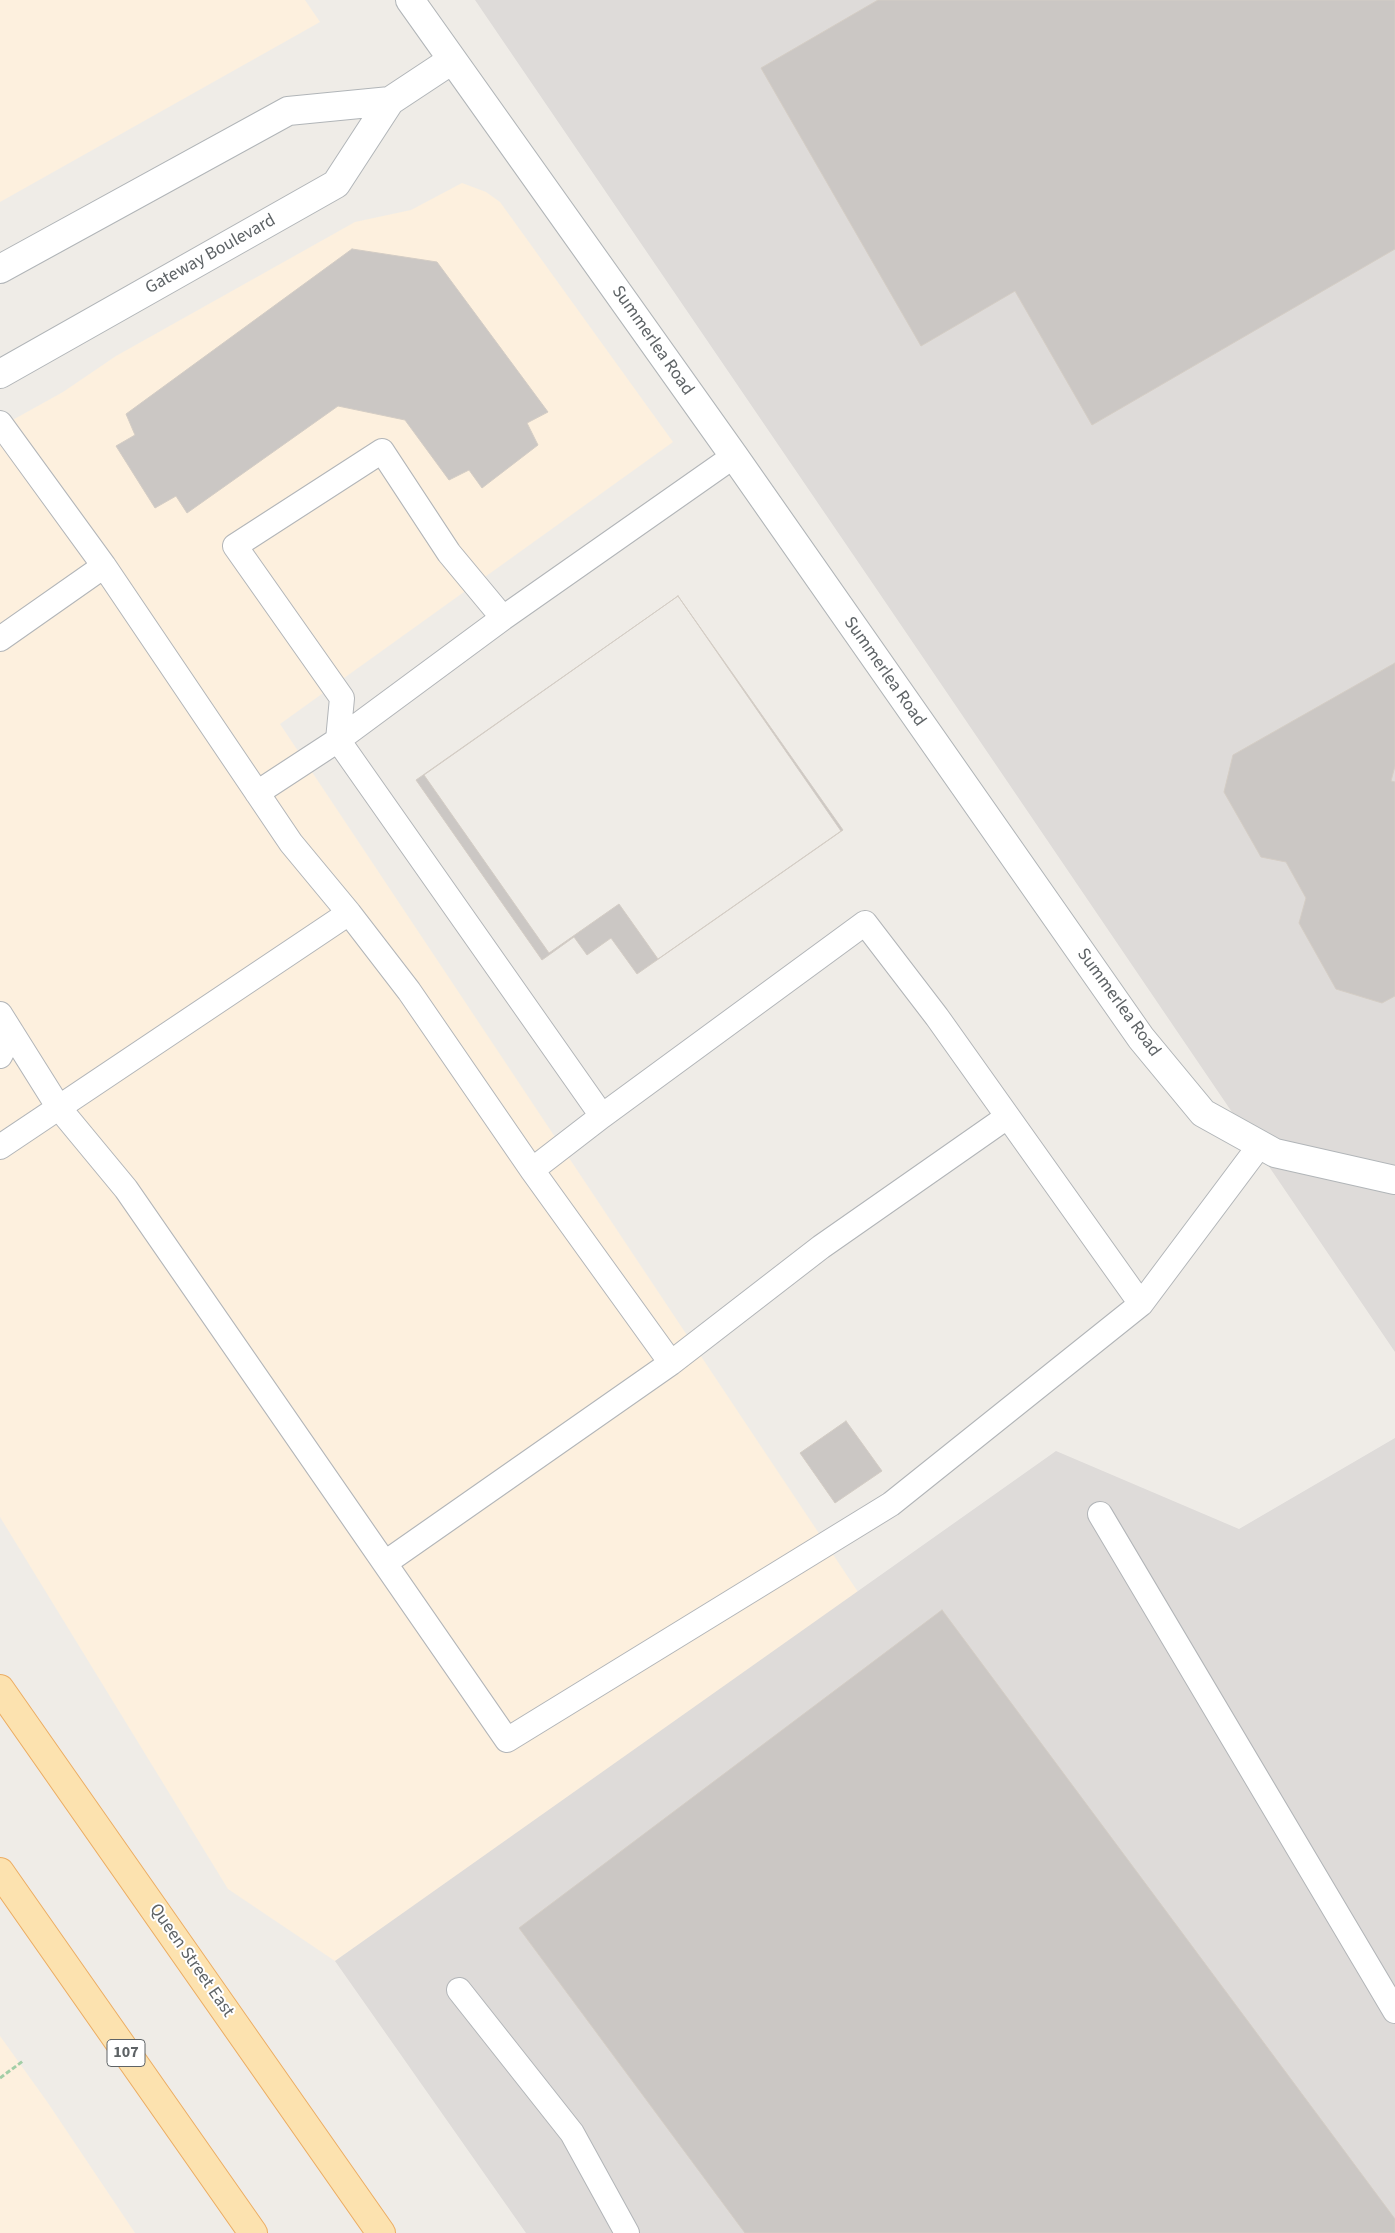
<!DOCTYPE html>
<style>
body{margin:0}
canvas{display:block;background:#efece7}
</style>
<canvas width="1395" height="2233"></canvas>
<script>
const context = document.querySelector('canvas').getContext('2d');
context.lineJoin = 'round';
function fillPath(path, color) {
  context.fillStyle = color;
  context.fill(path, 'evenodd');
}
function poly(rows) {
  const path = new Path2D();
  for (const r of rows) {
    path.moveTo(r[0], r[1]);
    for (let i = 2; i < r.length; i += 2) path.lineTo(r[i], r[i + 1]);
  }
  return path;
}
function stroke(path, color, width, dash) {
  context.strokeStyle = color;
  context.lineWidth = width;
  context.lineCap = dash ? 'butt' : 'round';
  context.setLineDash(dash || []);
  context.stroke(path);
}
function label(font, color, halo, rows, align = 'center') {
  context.font = font + ' "Source Sans 3",sans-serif';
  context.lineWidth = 4;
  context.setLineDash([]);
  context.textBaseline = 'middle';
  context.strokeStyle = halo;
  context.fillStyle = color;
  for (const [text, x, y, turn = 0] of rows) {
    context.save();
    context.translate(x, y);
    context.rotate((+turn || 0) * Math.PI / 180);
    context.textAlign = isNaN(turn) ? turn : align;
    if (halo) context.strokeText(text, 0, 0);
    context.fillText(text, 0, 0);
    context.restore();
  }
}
const commercial = poly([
 [0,0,305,0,320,22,0,202],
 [462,183,486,192,500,202,673,442,280,724,860,1595,335,1961,228,1889,0,1517,0,427,63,392,116,356,355,222,411,210],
 [0,2036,48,2103,135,2233,0,2233]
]);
const industrial = poly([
 [475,0,1395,0,1395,1352,869,578],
 [1395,1438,1395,2233,526,2233,335,1961,1056,1451,1239,1529]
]);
const building = poly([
 [878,0,1395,0,1395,249,1092,425,1015,291,921,346,761,68,878,0],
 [352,249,437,262,548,412,527,423,538,445,482,488,469,470,449,480,405,420,338,406,187,513,176,496,155,508,116,446,135,435,126,414,352,249],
 [678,596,841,831,658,959,619,904,549,953,424,775,678,596],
 [678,596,843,830,637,974,611,938,587,955,574,937,542,960,416,780,678,596],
 [1395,663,1395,766,1391,781,1395,782,1395,996,1382,1003,1336,989,1299,923,1306,898,1286,862,1261,857,1224,792,1233,755,1395,663],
 [846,1421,882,1471,835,1503,800,1453,846,1421],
 [942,1610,1395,2219,1395,2233,745,2233,519,1928,942,1610]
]);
const path = poly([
 [0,2078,23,2061]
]);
const lane = poly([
 [0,423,104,566,291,843,349,913,409,991,532,1170,671,1363],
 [0,639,104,566],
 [257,793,338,740,342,698,235,546,382,451,449,553,503,618],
 [0,1014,59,1108,126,1189,507,1740,891,1504,1141,1304,1260,1145],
 [0,1056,12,1033],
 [602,1116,338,740,503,618,734,456],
 [0,1147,349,913],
 [532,1170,602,1116,865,923,937,1017,1141,1304],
 [1100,1514,1395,2011],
 [385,1563,671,1363,821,1247,1007,1117],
 [459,1990,572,2133,627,2233]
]);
const secondary = poly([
 [410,0,734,456,1141,1038,1203,1113,1275,1153,1395,1180],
 [0,269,288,111,390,101],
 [0,374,336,184,390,101,452,60]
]);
const primary = poly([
 [0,1689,381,2233],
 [0,1872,253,2233]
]);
const shields = [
 [126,2053,38]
];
const shieldNames = [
 ["107",126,2053]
];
const streetNames = [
 ["Gateway Boulevard",211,255,-29],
 ["Summerlea Road",652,341,55],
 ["Summerlea Road",884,672,55],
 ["Summerlea Road",1118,1003,54],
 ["Queen Street East",191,1961,55]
];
fillPath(commercial, '#fdf0de');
fillPath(industrial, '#dedbd9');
fillPath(building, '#cbc7c4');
stroke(building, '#d4cdc5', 1);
stroke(lane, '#b2b5b8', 26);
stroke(secondary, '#b1b5b8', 30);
stroke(primary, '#ecad63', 30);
stroke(path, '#a2cea6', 3, [5, 2.5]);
stroke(lane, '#fff', 24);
stroke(secondary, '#fff', 28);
stroke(primary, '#fce2af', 28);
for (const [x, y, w] of shields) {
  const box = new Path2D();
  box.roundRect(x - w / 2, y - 13.5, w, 27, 4);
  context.fillStyle = '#fff';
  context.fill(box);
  stroke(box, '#5e6366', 1);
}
label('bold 16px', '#5e6366', null, shieldNames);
label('18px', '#5e6366', '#fff', streetNames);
</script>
